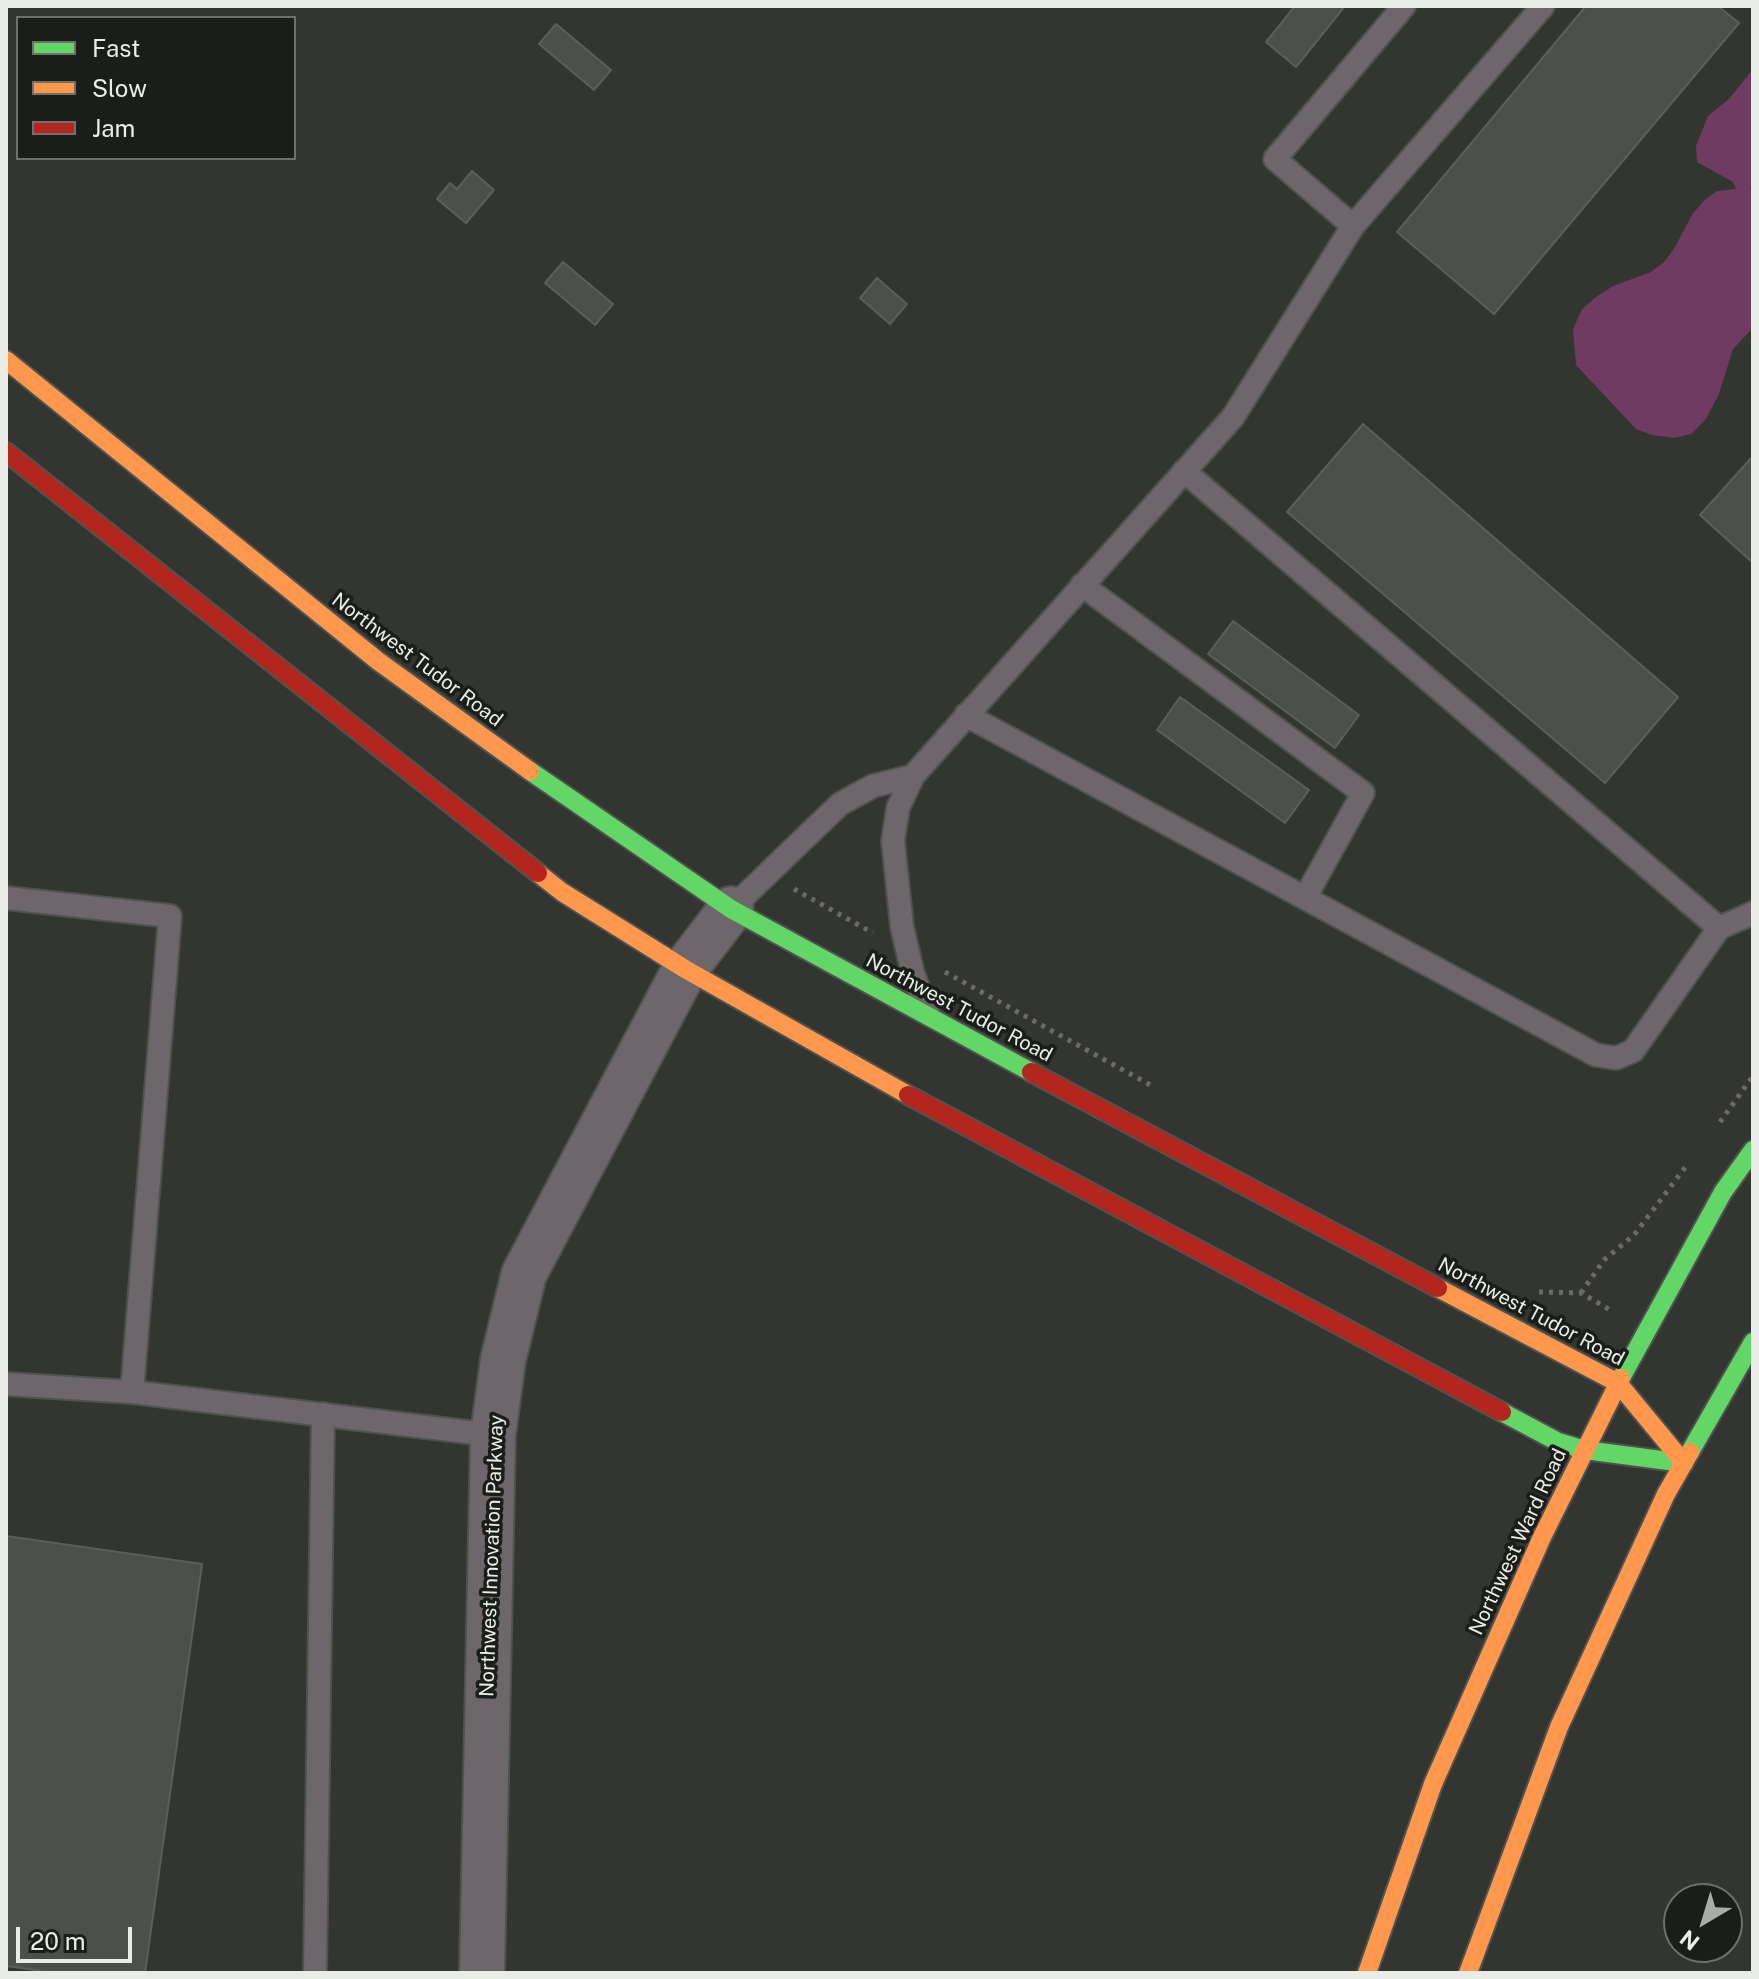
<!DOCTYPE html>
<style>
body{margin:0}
#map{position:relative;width:1759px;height:1979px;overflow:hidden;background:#333531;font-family:"Public Sans",sans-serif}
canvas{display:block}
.frame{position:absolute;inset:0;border:8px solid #eaede7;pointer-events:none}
.legend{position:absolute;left:16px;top:16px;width:280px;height:144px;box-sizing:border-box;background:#1b1d1a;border:2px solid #6e706c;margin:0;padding:10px 14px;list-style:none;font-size:24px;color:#eaede7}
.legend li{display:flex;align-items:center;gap:16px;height:40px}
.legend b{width:40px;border:2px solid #6e706c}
.north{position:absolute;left:1663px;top:1883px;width:80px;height:80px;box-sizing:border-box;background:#1b1d1a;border:2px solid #6e706c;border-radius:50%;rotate:218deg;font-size:22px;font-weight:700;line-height:32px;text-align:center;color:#eaede7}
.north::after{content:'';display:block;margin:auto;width:28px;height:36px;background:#aaada7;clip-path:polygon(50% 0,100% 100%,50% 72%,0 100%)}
.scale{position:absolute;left:16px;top:1927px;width:116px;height:36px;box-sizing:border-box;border:4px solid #eaede7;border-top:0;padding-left:10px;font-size:24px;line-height:28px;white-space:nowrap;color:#eaede7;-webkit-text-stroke:6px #1b1d1a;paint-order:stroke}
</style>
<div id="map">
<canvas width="1759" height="1979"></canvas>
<div class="frame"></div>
<ul class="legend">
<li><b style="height:10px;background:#63d668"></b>Fast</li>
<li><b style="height:10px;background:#ff974d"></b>Slow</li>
<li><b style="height:10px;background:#b3261e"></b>Jam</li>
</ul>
<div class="north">N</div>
<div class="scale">20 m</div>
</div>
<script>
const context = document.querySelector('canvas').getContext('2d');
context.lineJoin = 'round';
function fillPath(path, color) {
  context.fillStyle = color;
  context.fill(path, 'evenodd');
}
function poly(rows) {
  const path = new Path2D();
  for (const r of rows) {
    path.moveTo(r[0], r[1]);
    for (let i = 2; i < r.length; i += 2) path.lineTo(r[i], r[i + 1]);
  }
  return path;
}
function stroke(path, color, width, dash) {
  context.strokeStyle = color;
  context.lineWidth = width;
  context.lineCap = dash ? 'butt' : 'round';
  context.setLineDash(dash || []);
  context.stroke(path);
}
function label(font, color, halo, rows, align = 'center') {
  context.font = font + ' "Public Sans",sans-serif';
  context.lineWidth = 7;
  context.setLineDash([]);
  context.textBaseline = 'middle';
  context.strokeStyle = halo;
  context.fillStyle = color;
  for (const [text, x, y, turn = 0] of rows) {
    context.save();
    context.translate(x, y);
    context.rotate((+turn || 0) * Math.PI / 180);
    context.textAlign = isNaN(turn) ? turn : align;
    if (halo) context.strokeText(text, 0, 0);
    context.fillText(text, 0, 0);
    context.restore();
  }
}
const water = poly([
 [1753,69,1753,177,1750,188,1753,189,1753,328,1733,349,1719,394,1706,419,1691,434,1674,438,1652,435,1636,429,1576,365,1573,329,1582,309,1596,297,1613,286,1651,272,1664,262,1675,247,1693,213,1706,199,1717,191,1736,189,1733,182,1697,162,1696,146,1708,116,1729,99]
]);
const building = poly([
 [1295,6,1345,6,1296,67,1266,42,1295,6],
 [1586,6,1718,6,1739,23,1494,314,1397,232,1586,6],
 [556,24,611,70,594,90,539,44,556,24],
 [472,171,494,190,466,223,437,199,450,183,457,189,472,171],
 [563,262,613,304,595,325,545,283,563,262],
 [877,278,907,304,890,324,860,298,877,278],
 [1363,424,1678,697,1605,783,1287,512,1363,424],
 [1753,456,1753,563,1700,515,1753,456],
 [1233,621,1359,715,1335,748,1208,654,1233,621],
 [1180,697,1309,790,1285,823,1157,730,1180,697],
 [6,1536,202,1564,145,1973,57,1973,6,1966,6,1536]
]);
const path = poly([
 [794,889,873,933],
 [945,972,1154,1087],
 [1720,1122,1753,1076],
 [1539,1292,1581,1293,1612,1311],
 [1581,1293,1604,1260,1634,1235,1687,1165]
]);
const lane = poly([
 [1353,226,1543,6],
 [1184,471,1719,928],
 [1082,585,1363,793,1305,898],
 [966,715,1596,1055,1616,1058,1633,1051,1719,928,1753,913],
 [6,898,170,916,132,1392],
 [731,909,840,804,873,786,913,776],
 [928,1013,913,974,902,927,893,841,898,808,913,776,1233,417,1353,226,1275,159,1404,6],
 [6,1384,132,1392,493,1435],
 [315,1973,323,1414]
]);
const street = poly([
 [482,1973,493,1435,503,1360,524,1274,685,969,731,909]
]);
const fast = poly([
 [530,771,731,909,1031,1072],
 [1621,1378,1723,1192,1753,1150],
 [1502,1412,1558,1442,1585,1450,1684,1463],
 [1690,1452,1753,1342]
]);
const slow = poly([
 [6,360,378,661,530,771],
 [538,873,562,892,685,969,908,1095],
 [1438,1288,1618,1383,1684,1463],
 [1367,1973,1433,1784,1542,1537,1621,1378],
 [1468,1973,1559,1727,1666,1494,1690,1452]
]);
const jam = poly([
 [6,452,538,873],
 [1031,1072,1438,1288],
 [908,1095,1502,1412]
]);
const streetNames = [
 ["Northwest Tudor Road",417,660,37],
 ["Northwest Tudor Road",959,1008,28],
 ["Northwest Tudor Road",1531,1312,28],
 ["Northwest Ward Road",1518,1542,-65],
 ["Northwest Innovation Parkway",492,1556,-88]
];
fillPath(water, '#6f3b60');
fillPath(building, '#4d4f4b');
stroke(building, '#5c5e5a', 2);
stroke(lane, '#50524f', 26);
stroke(street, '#50524f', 48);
stroke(fast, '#50524f', 22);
stroke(slow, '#50524f', 22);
stroke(jam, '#50524f', 22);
stroke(path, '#6d696b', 5, [4, 6]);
stroke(lane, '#6d666a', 22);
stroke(street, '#6d666a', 44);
stroke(fast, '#63d668', 18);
stroke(slow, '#ff974d', 18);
stroke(jam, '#b3261e', 18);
label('20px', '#eaede7', '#1b1d1a', streetNames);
</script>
